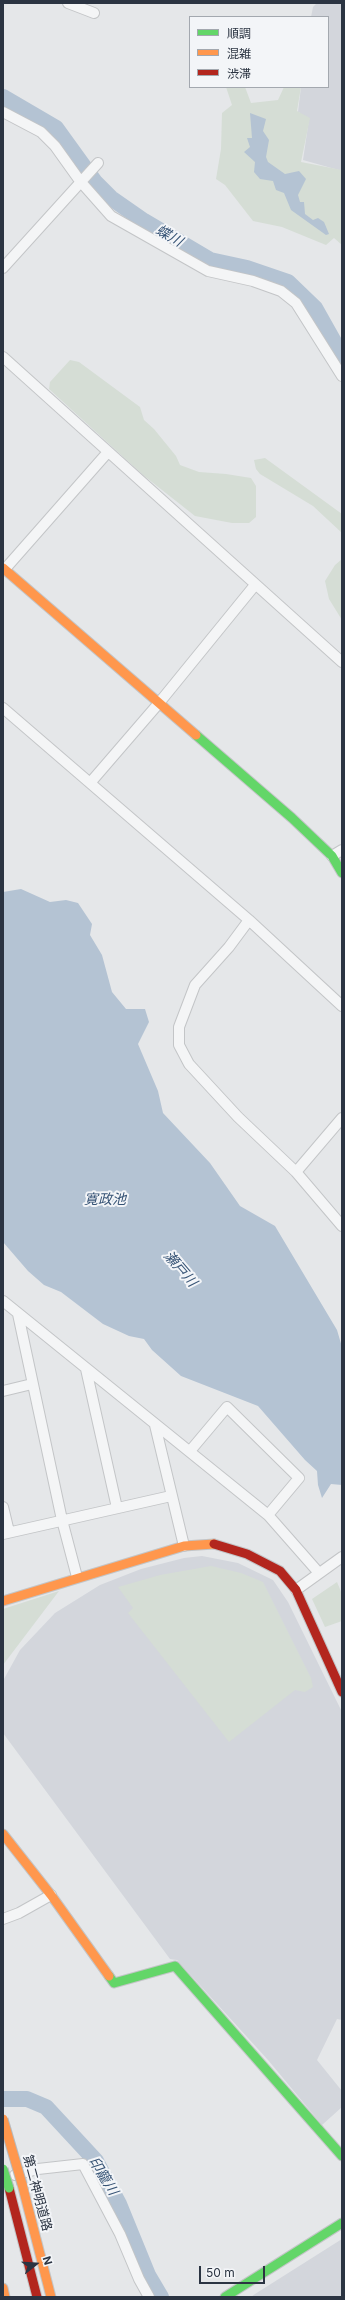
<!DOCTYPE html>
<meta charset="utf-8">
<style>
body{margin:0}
#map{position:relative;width:345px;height:2300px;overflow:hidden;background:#e5e7e9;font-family:Inter,"Noto Sans JP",sans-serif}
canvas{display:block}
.frame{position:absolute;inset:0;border:4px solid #2b3442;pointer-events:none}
.legend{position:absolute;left:189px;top:16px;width:140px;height:72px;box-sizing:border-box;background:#f3f5f8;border:1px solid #a3a8af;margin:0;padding:5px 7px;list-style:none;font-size:12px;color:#2b3442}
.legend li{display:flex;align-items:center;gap:8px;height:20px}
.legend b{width:20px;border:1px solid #a3a8af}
.north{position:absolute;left:16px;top:2244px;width:40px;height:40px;-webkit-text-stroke:3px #f3f5f8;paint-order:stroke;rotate:73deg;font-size:11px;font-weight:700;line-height:16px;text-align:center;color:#2b3442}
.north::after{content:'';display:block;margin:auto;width:14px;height:18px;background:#2b3442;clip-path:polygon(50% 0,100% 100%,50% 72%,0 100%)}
.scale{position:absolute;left:199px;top:2266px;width:66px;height:18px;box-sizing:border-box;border:2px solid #2b3442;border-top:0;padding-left:5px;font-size:12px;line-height:14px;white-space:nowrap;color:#2b3442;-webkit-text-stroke:3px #f3f5f8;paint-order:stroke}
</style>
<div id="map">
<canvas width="345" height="2300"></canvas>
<div class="frame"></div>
<ul class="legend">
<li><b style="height:5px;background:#63d668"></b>順調</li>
<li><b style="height:5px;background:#ff974d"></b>混雑</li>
<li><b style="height:5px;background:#b3261e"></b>渋滞</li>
</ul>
<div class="north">N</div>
<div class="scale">50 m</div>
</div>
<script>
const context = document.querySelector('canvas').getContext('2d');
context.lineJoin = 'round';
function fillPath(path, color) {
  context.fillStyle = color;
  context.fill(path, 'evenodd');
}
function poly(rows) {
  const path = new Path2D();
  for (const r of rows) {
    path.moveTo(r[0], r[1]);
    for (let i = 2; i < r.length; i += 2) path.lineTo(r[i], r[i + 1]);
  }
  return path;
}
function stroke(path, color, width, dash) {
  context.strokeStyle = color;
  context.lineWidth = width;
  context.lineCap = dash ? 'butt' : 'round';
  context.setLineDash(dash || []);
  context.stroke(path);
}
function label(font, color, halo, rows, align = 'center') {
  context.font = font + ' Inter,"Noto Sans JP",sans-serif';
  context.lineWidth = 4;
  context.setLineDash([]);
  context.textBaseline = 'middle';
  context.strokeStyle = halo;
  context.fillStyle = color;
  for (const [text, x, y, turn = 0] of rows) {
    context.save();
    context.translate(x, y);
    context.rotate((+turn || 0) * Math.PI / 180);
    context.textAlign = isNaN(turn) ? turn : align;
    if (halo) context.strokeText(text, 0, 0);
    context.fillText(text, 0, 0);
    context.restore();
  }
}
const built = poly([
 [317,3,342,3,342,171,303,160,309,119,298,112,301,87,328,87,328,17,311,17,313,7],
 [202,1556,238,1563,273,1580,288,1602,342,1712,342,2020,337,2019,317,2060,342,2091,342,2107,322,2125,268,2060,177,1960,170,1959,3,1733,4,1679,20,1650,55,1613,100,1585,141,1569,184,1558],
 [342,2239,342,2297,251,2297,255,2294]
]);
const green = poly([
 [226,87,245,87,251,103,278,100,284,87,301,87,297,111,310,118,301,162,342,170,342,245,334,238,326,245,282,227,253,221,225,185,216,179,221,149,222,113,232,105],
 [70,360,79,362,140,407,144,420,154,429,176,456,180,465,199,472,226,474,251,478,256,486,256,517,249,523,232,523,195,516,143,475,49,389,50,382],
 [265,458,342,514,342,533,313,506,260,474,256,469,254,460],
 [342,559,342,620,329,599,325,581,335,565],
 [211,1566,241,1573,263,1582,311,1678,313,1687,305,1692,295,1690,229,1742,128,1613,133,1608,118,1587,160,1575],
 [337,1582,342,1594,342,1621,325,1627,312,1599],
 [59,1591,3,1665,3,1609]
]);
const water = poly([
 [250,113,266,119,263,131,269,140,266,157,268,162,285,174,299,171,306,179,298,195,300,202,304,202,305,214,313,220,318,218,324,222,329,234,326,235,291,210,284,193,276,190,273,181,260,179,254,172,255,162,244,152,250,147,247,138,252,138],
 [21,889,50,902,66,900,78,903,92,924,90,935,102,955,112,992,126,1009,145,1009,149,1022,138,1044,158,1091,163,1113,210,1163,240,1206,275,1226,337,1330,342,1347,342,1485,331,1484,322,1498,318,1485,317,1471,305,1460,258,1406,181,1376,152,1350,144,1339,129,1336,103,1324,61,1292,44,1285,28,1271,3,1242,3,892]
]);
const river = poly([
 [3,97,56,128,95,182,111,198,144,221,210,260,247,268,288,282,315,308,342,356],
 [3,2099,27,2099,46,2107,96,2161,119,2204,148,2275,161,2297]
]);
const street = poly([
 [68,3,94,13],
 [3,112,41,132,55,146,80,181,111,216,208,271,253,281,281,291,296,303,342,376],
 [3,268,98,163],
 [3,357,342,662],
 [5,569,108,452],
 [3,708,249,920,342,1006],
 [90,783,159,703,255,585],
 [332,856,342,850],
 [249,920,229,947,195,985,179,1027,179,1045,189,1064,238,1117,296,1172,342,1226],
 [296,1172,342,1118],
 [3,1301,268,1515,319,1573],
 [18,1314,62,1520,77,1577],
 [86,1369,117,1508],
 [3,1391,32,1384],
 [155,1425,184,1546],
 [190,1451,227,1407,299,1478,268,1515],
 [3,1507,9,1532],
 [3,1534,171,1496],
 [296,1590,342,1557],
 [3,1919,19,1913,51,1895],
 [15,2175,38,2169,83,2164,120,2234,139,2279,149,2297]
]);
const fast = poly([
 [196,735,292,818,332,856,342,873],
 [109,1976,114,1983,175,1966,342,2156],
 [225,2297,342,2223]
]);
const slow = poly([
 [3,568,196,735],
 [3,1601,184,1546,214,1544],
 [3,1834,51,1895,109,1976],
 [22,2184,51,2297],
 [3,2288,5,2297]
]);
const jam = poly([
 [214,1544,247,1554,280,1571,296,1590,342,1692],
 [9,2188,37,2297]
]);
const fastBridge = poly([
 [3,2169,9,2188]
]);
const slowBridge = poly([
 [3,2119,22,2184]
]);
const streetNames = [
 ["第二神明道路",37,2193,75]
];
const waterNames = [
 ["蝶川",169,236,30],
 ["寛政池",105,1200],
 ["瀬戸川",180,1269,49],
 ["印籠川",103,2176,58]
];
fillPath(built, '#d3d6dc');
fillPath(green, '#d5ddd5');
fillPath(water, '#b4c3d3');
stroke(river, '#b4c3d3', 16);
stroke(street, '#c3c5c7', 12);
stroke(fast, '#c3c5c7', 11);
stroke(slow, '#c3c5c7', 11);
stroke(jam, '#c3c5c7', 11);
stroke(street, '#f4f5f6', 10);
stroke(fast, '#63d668', 9);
stroke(slow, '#ff974d', 9);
stroke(jam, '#b3261e', 9);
stroke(fastBridge, '#b7babe', 11, []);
stroke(slowBridge, '#b7babe', 11, []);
stroke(fastBridge, '#63d668', 9);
stroke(slowBridge, '#ff974d', 9);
label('13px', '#2b3442', '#f3f5f8', streetNames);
label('italic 14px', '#365375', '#f3f5f8', waterNames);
</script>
